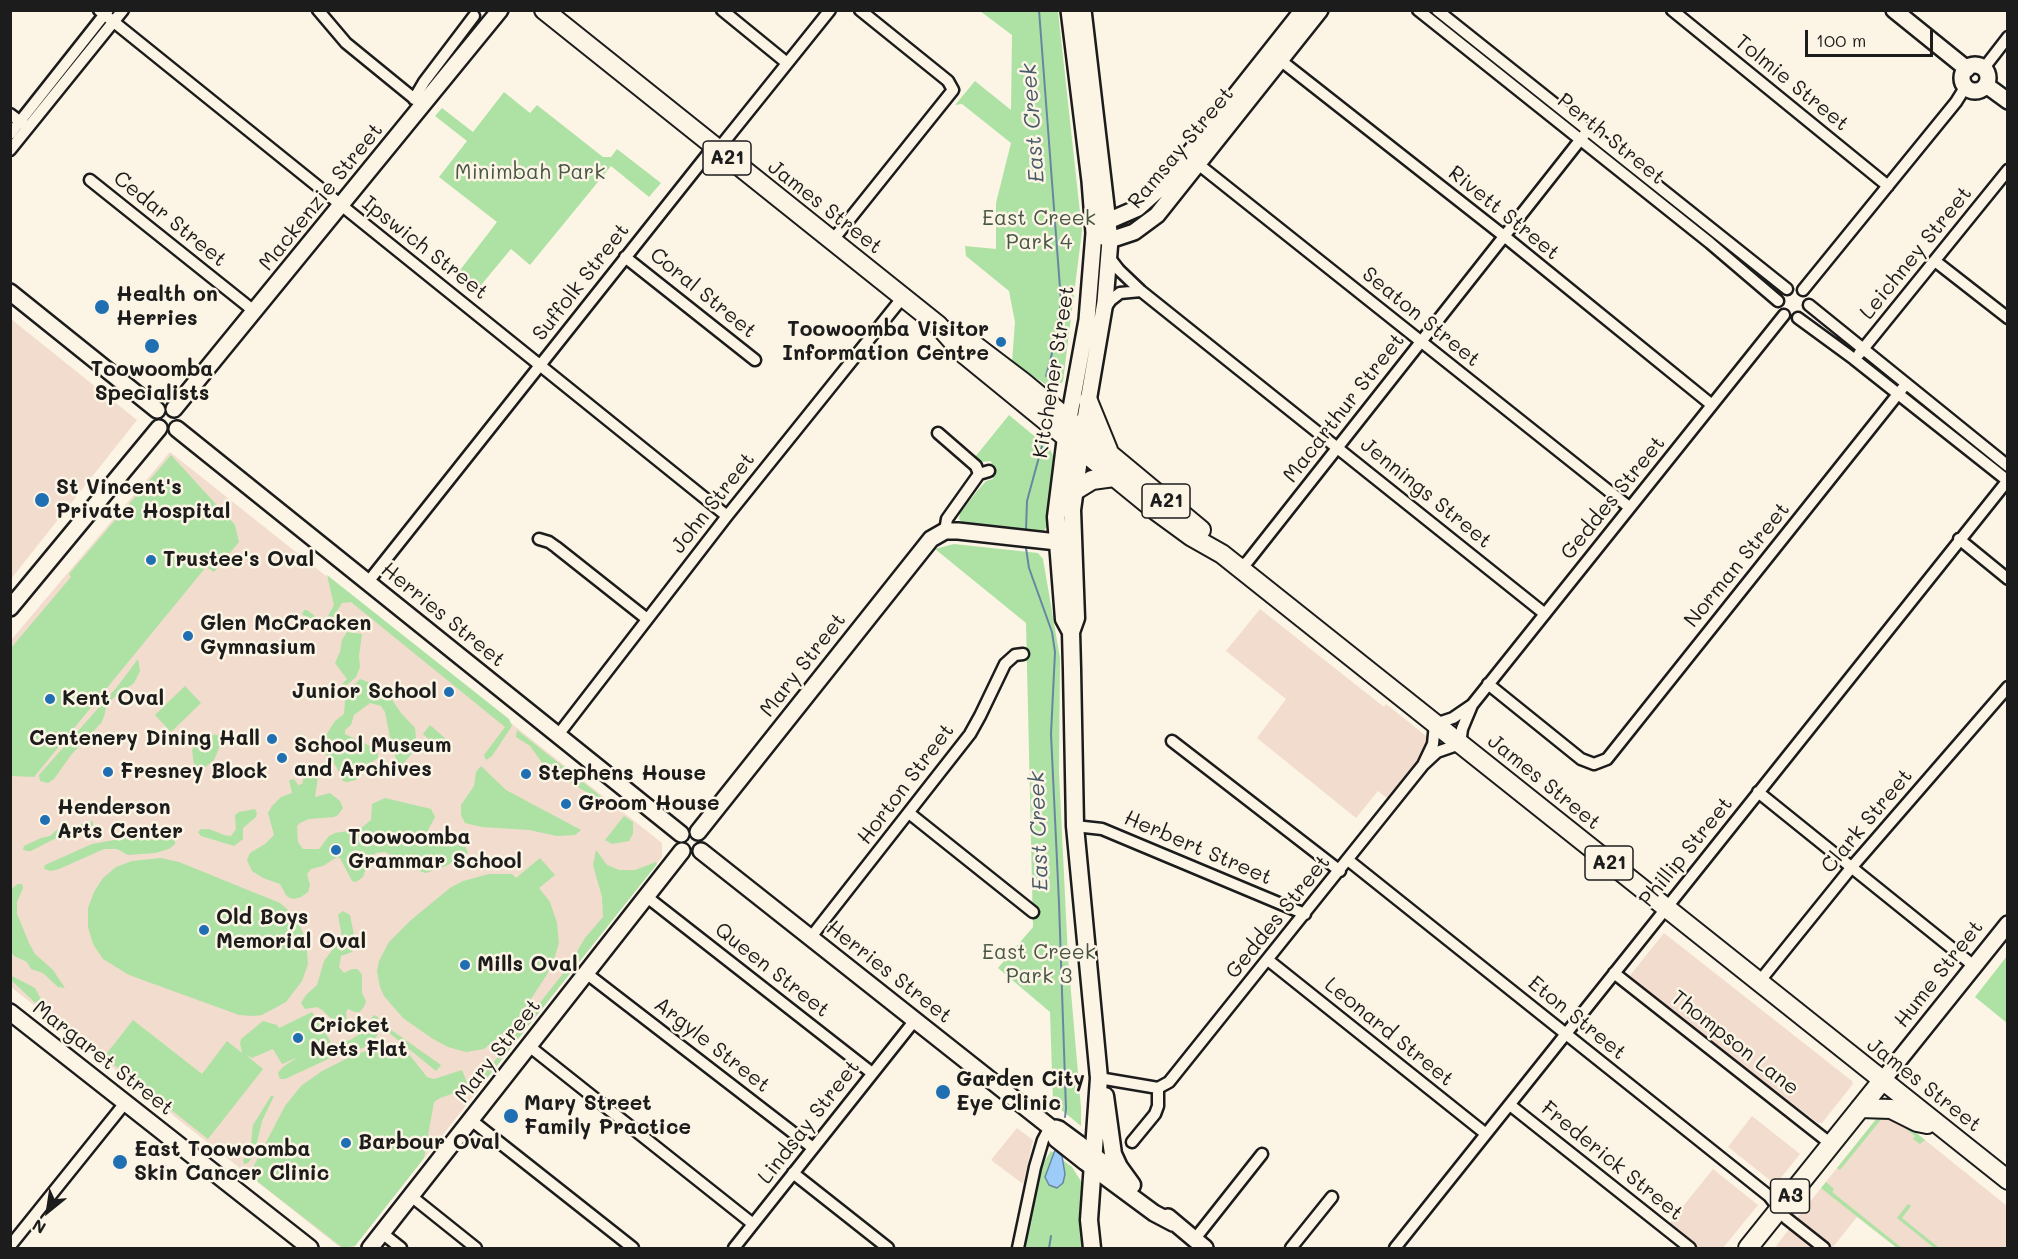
<!DOCTYPE html>
<style>
body{margin:0}
#map{position:relative;width:2018px;height:1259px;overflow:hidden;background:#fcf5e5;font-family:Mali,sans-serif}
canvas{display:block}
.frame{position:absolute;inset:0;border:12px solid #1c1c1c;pointer-events:none}
.north{position:absolute;left:18px;top:1181px;width:60px;height:60px;-webkit-text-stroke:4px #fcf5e5;paint-order:stroke;rotate:210deg;font-size:16px;font-weight:700;line-height:24px;text-align:center;color:#1c1c1c}
.north::after{content:'';display:block;margin:auto;width:21px;height:27px;background:#1c1c1c;clip-path:polygon(50% 0,100% 100%,50% 72%,0 100%)}
.scale{position:absolute;left:1805px;top:30px;width:128px;height:27px;box-sizing:border-box;border:3px solid #1c1c1c;border-top:0;padding-left:8px;font-size:18px;line-height:21px;white-space:nowrap;color:#1c1c1c;-webkit-text-stroke:4px #fcf5e5;paint-order:stroke}
</style>
<div id="map">
<canvas width="2018" height="1259"></canvas>
<div class="frame"></div>
<div class="north">N</div>
<div class="scale">100 m</div>
</div>
<script>
const context = document.querySelector('canvas').getContext('2d');
context.lineJoin = 'round';
function fillPath(path, color) {
  context.fillStyle = color;
  context.fill(path, 'evenodd');
}
function poly(rows) {
  const path = new Path2D();
  for (const r of rows) {
    if (r.length === 3) {
      path.moveTo(r[0] + r[2], r[1]);
      path.arc(r[0], r[1], r[2], 0, 2 * Math.PI);
      continue;
    }
    path.moveTo(r[0], r[1]);
    for (let i = 2; i < r.length; i += 2) path.lineTo(r[i], r[i + 1]);
  }
  return path;
}
function stroke(path, color, width, dash) {
  context.strokeStyle = color;
  context.lineWidth = width;
  context.lineCap = dash ? 'butt' : 'round';
  context.setLineDash(dash || []);
  context.stroke(path);
}
function label(font, color, halo, rows, align = 'center') {
  context.font = font + ' Mali,sans-serif';
  context.lineWidth = 5;
  context.setLineDash([]);
  context.textBaseline = 'middle';
  context.strokeStyle = halo;
  context.fillStyle = color;
  for (const [text, x, y, turn = 0] of rows) {
    context.save();
    context.translate(x, y);
    context.rotate((+turn || 0) * Math.PI / 180);
    context.textAlign = isNaN(turn) ? turn : align;
    if (halo) context.strokeText(text, 0, 0);
    context.fillText(text, 0, 0);
    context.restore();
  }
}
const built = poly([
 [11,319,137,420,11,579],
 [170,452,662,843,662,857,355,1246,350,1248,343,1248,337,1245,11,987,11,640],
 [1260,609,1384,707,1386,704,1430,739,1429,747,1388,799,1378,791,1356,818,1257,738,1286,699,1226,651],
 [1664,933,1852,1081,1853,1084,1822,1123,1818,1123,1628,978],
 [1881,1113,1899,1119,2007,1206,2007,1248,1897,1248,1857,1217,1833,1247,1797,1218],
 [1752,1116,1800,1154,1780,1179,1771,1181,1728,1147],
 [1017,1128,1033,1140,1023,1184,991,1160],
 [1713,1169,1758,1205,1723,1248,1696,1248,1668,1225],
 [1790,1228,1815,1248,1779,1248,1776,1246]
]);
const green = poly([
 [980,11,1058,11,1082,231,1063,381,1058,388,1045,384,1012,362,1015,322,1009,291,966,256,965,246,996,249,996,203,1011,143,962,104,955,105,975,81,1011,110,1012,35],
 [504,92,530,113,537,105,603,157,611,157,617,149,661,183,649,197,611,166,530,265,511,249,477,290,457,274,497,222,439,177,467,141,435,116,442,108,473,132],
 [1009,415,1050,449,1055,460,1047,527,1040,534,967,527,959,519,960,513,978,490,986,481,993,479,991,461,981,462,975,457],
 [171,455,235,525,239,542,214,572,206,567,34,777,11,776,11,648,71,577,69,574],
 [954,544,1038,553,1043,559,1060,658,1059,772,1068,957,1081,1108,1081,1126,1053,1103,1050,1012,998,968,1033,927,1026,623,935,549],
 [327,575,509,719,512,726,492,756,486,760,484,755,505,727,351,602,342,603,325,631,321,631,317,625,305,616,302,614,304,610,307,610,320,620,326,620,328,616,334,605],
 [347,632,362,634,359,656,360,667,356,677,341,690,339,687,347,679,335,663,340,652,342,640],
 [138,659,140,671,134,683,107,703,104,717,101,723,71,755,54,779,48,783,40,781,39,775,117,687],
 [360,679,384,688,401,713,415,728,417,747,395,774,391,773,397,762,391,743,385,712,381,706,370,703,354,715,351,725,345,730,345,734,372,747,378,754,378,758,364,767,356,780,347,782,343,781,336,766,323,751,321,743,335,721,344,714,345,701,354,685],
 [185,686,201,703,171,732,155,715],
 [430,725,454,746,446,755,423,734],
 [517,730,603,798,599,801,592,795,572,784,567,777,555,776,551,764,543,764,530,746,516,737],
 [211,734,220,736,222,741,214,760,203,769,194,765,192,750,197,742],
 [481,766,506,790,581,830,575,835,557,836,529,830,482,827,465,823,461,815,461,805,474,786,476,772],
 [309,769,313,769,316,771,318,777,315,797,330,793,340,801,343,808,338,815,334,817,309,819,300,823,297,826,298,842,303,849,319,849,329,836,335,833,360,829,371,820,372,804,385,798,431,809,435,817,427,832,428,840,439,846,461,844,465,846,468,853,446,866,426,873,413,869,385,852,376,853,370,858,363,877,356,882,352,881,340,858,337,857,323,866,311,869,307,874,310,885,308,892,301,897,294,899,290,898,286,895,280,884,263,878,252,871,247,860,250,853,265,844,274,835,268,813,272,806,281,797,292,793,289,780,294,779,298,785,302,784,305,774],
 [255,809,257,813,256,817,243,828,243,839,234,846,201,836,198,832,201,829,209,829,224,835,231,836,236,829,235,815,239,812],
 [624,816,633,822,633,834,629,841,612,844,605,840],
 [93,821,93,827,90,830,54,839,31,851,26,851,23,849,24,846,41,838,50,836,59,828,76,826],
 [159,832,175,836,175,844,169,849,155,853,128,855,117,849,104,849,59,869,51,871,44,869,45,865,92,844],
 [596,850,607,865,619,870,635,870,656,862,657,864,475,1093,472,1090,568,967,585,938,603,917,602,897,593,865],
 [161,858,179,862,280,903,296,917,306,940,308,964,302,981,286,1002,262,1015,253,1016,239,1015,129,975,103,959,93,944,88,927,88,908,94,892,103,878,116,867,132,861],
 [540,858,555,875,539,888,550,902,557,923,559,943,553,963,546,976,515,1023,484,1049,466,1052,448,1047,433,1039,403,1018,384,996,380,987,377,971,379,961,389,942,411,920,450,888,463,881,489,874,512,874,516,878],
 [18,884,22,884,23,888,17,902,17,914,29,943,35,954,53,970,65,988,58,987,43,973,31,969,27,962,14,956,11,951,11,889],
 [343,911,350,915,356,945,352,952,341,956,339,967,344,973,352,969,357,969,360,972,362,975,362,993,366,1001,365,1005,360,1012,355,1012,348,1009,346,1012,347,1022,338,1025,322,1010,317,1007,305,1009,301,1003,306,995,317,985,324,961,342,937,338,915],
 [2007,956,2007,1023,1975,997],
 [10,975,35,988,46,1009,43,1010,11,980],
 [312,1012,331,1042,308,1053,350,1040,358,1035,374,1015,378,1017,380,1031,375,1039,363,1048,337,1055,285,1079,280,1079,278,1073,283,1067,298,1057,282,1064,273,1049,252,1058,246,1055,263,1069,208,1139,104,1057,133,1020,202,1074,227,1041,242,1053,240,1043,241,1039,263,1021,277,1025,279,1028],
 [390,1029,441,1065,436,1071,388,1032],
 [386,1044,396,1045,408,1053,427,1077,434,1079,462,1070,469,1088,440,1098,434,1102,424,1158,355,1246,343,1248,249,1175,285,1106,301,1086,322,1071,352,1056],
 [271,1096,274,1096,262,1121,254,1155,248,1163,244,1164,243,1160,251,1143,253,1125],
 [1881,1113,1899,1119,1925,1140,1920,1144,1913,1139,1915,1136,1897,1122,1883,1117,1840,1170,1837,1168],
 [1051,1151,1072,1167,1086,1189,1088,1248,1024,1248,1040,1168],
 [1826,1182,1834,1189,1832,1192,1902,1248,1897,1248,1821,1188],
 [1908,1204,1911,1206,1902,1218,1938,1247,1936,1248,1932,1248,1933,1247,1897,1218]
]);
const water = poly([
 [1055,1150,1062,1156,1065,1174,1063,1183,1057,1188,1049,1185,1045,1177,1055,1150]
]);
const stream = poly([
 [1039,10,1061,301,1056,338,1046,376],
 [1026,530,1027,501,1042,446],
 [1026,548,1029,568,1052,632,1055,652,1051,734,1059,903,1066,1109,1065,1117],
 [1049,1248,1051,1236]
]);
const street = poly([
 [99,10,727,516],
 [318,10,346,43,422,105],
 [722,10,787,63],
 [1418,10,1710,243,1778,301],
 [1437,10,1787,289],
 [1672,10,1888,186],
 [1275,56,1504,236,1712,405],
 [1984,68,2008,37],
 [414,99,424,82,474,16],
 [10,114,26,126],
 [10,134,108,10],
 [10,150,123,10],
 [1193,160,1629,507],
 [90,180,254,311],
 [832,241,953,90,948,81,860,10],
 [625,257,755,360],
 [1109,257,1119,270,1141,291,1545,614],
 [1935,261,2008,318],
 [1803,290,1956,102,1966,86],
 [1809,305,2008,466],
 [1104,310,1111,300,1120,293,1141,291],
 [1798,318,1854,359,2008,481],
 [1859,354,2008,170],
 [938,433,976,466,979,474],
 [945,531,947,519,979,474,989,471],
 [539,539,549,542,556,547,647,619],
 [1959,539,2008,579],
 [1240,568,1248,561,1588,130],
 [368,582,707,155,724,142,830,10],
 [1488,684,1581,759,1594,764,1607,759,1906,384],
 [558,735,727,516,903,297],
 [1172,741,1340,871],
 [1423,765,1433,744,1435,724,1453,718,1472,705,1784,315],
 [1758,792,1974,966],
 [909,813,1033,912],
 [1075,826,1102,829,1305,914],
 [1348,860,1769,1196,1786,1218,1824,1248],
 [647,897,872,1073],
 [811,937,970,734,980,716,1005,664,1015,655,1023,654],
 [1268,960,1486,1134],
 [586,973,813,1148],
 [1614,973,1831,1144],
 [1759,982,1851,868,2008,687],
 [529,1046,753,1224],
 [1099,1078,1158,1088,1169,1082,1423,765,1437,752,1460,744,1462,729,1472,705],
 [1510,1105,1690,1248],
 [471,1120,633,1248],
 [1132,1142,1155,1114,1158,1106,1158,1088],
 [793,1173,888,1248],
 [411,1196,476,1248],
 [382,1233,401,1248],
 [1194,1240,1262,1154],
 [10,1246,125,1103],
 [734,1248,915,1020],
 [1018,1248,1035,1167,1043,1140,1050,1127],
 [1291,1248,1332,1197],
 [1395,1248,2008,480]
]);
const secondary = poly([
 [1083,10,1110,240,1105,302,1083,431],
 [1303,10,1166,183,1138,208,1108,221,1094,233,1110,240,1134,232,1157,215,1320,10],
 [1894,10,1967,69],
 [1975,78,13],
 [1986,85,2008,101],
 [10,292,157,410],
 [174,409,500,10],
 [177,429,681,834],
 [1067,430,1087,320,1094,233,1090,181,1069,10],
 [10,608,159,428],
 [698,832,931,539,945,531,958,531,1057,542,1070,542],
 [701,851,1050,1127,1056,1139,1085,1162,1154,1213,1173,1223],
 [10,1012,310,1248],
 [1882,1081,2008,924],
 [1056,1128,1059,1129,1078,1143,1125,1180],
 [1168,1217,1205,1248],
 [370,1248,682,851]
]);
const primary = poly([
 [1066,437,1056,517,1064,619,1071,632],
 [1082,437,1072,510,1076,618,1071,632,1072,669,1075,826,1099,1078,1089,1220,1092,1248],
 [1105,1096,1113,1154,1119,1167,1132,1185]
]);
const highway = poly([
 [544,10,938,325,964,354,1155,510,1192,537,1222,554,2008,1180],
 [950,331,973,344,1023,382,1201,530],
 [1088,401,1108,450],
 [1074,491,1092,480,1114,477],
 [1860,1108,1891,1109,1917,1122,1927,1124],
 [1748,1248,1882,1081]
]);
const markers = [
 [102,307,8,"#1f6fb2"],
 [1001,342,6,"#1f6fb2"],
 [152,346,8,"#1f6fb2"],
 [42,500,8,"#1f6fb2"],
 [151,560,6,"#1f6fb2"],
 [188,636,6,"#1f6fb2"],
 [449,692,6,"#1f6fb2"],
 [50,699,6,"#1f6fb2"],
 [272,739,6,"#1f6fb2"],
 [282,758,6,"#1f6fb2"],
 [108,772,6,"#1f6fb2"],
 [526,774,6,"#1f6fb2"],
 [566,804,6,"#1f6fb2"],
 [45,820,6,"#1f6fb2"],
 [336,850,6,"#1f6fb2"],
 [204,930,6,"#1f6fb2"],
 [465,965,6,"#1f6fb2"],
 [298,1038,6,"#1f6fb2"],
 [943,1092,8,"#1f6fb2"],
 [511,1116,8,"#1f6fb2"],
 [346,1143,6,"#1f6fb2"],
 [120,1162,8,"#1f6fb2"]
];
const shields = [
 [727,158,48],
 [1166,501,48],
 [1609,863,48],
 [1790,1196,39]
];
const shieldNames = [
 ["A21",727,158],
 ["A21",1166,501],
 ["A21",1609,863],
 ["A3",1790,1196]
];
const streetNames = [
 ["Tolmie Street",1792,83,39],
 ["Perth Street",1611,139,39],
 ["Ramsay Street",1181,148,-50],
 ["Mackenzie Street",321,197,-51],
 ["James Street",825,207,38],
 ["Rivett Street",1504,213,39],
 ["Cedar Street",170,219,39],
 ["Ipswich Street",425,248,38],
 ["Leichney Street",1916,253,-51],
 ["Suffolk Street",581,282,-52],
 ["Coral Street",703,293,39],
 ["Seaton Street",1421,317,39],
 ["Kitchener Street",1054,372,-81],
 ["Macarthur Street",1344,408,-52],
 ["Jennings Street",1426,493,39],
 ["Geddes Street",1613,498,-51],
 ["John Street",713,503,-52],
 ["Norman Street",1737,565,-51],
 ["Herries Street",443,615,39],
 ["Mary Street",803,665,-52],
 ["James Street",1544,782,39],
 ["Horton Street",906,784,-53],
 ["Clark Street",1867,821,-50],
 ["Herbert Street",1198,848,23],
 ["Phillip Street",1686,852,-51],
 ["Geddes Street",1278,917,-51],
 ["Queen Street",772,970,38],
 ["Herries Street",889,972,38],
 ["Hume Street",1939,974,-52],
 ["Eton Street",1577,1018,39],
 ["Leonard Street",1389,1032,39],
 ["Thompson Lane",1735,1043,38],
 ["Argyle Street",712,1045,38],
 ["Mary Street",498,1051,-52],
 ["Margaret Street",103,1058,38],
 ["James Street",1924,1085,38],
 ["Lindsay Street",809,1122,-52],
 ["Frederick Street",1612,1161,39]
];
const parkNames = [
 ["Minimbah Park",530,173],
 ["East Creek",1039,219],
 ["Park 4",1039,243],
 ["East Creek",1039,953],
 ["Park 3",1039,977]
];
const poiNames = [
 ["Health on",116,295],
 ["Herries",116,319],
 ["Toowoomba Visitor",989,330,"right"],
 ["Information Centre",989,354,"right"],
 ["Toowoomba",152,370,"center"],
 ["Specialists",152,394,"center"],
 ["St Vincent's",56,488],
 ["Private Hospital",56,512],
 ["Trustee's Oval",163,560],
 ["Glen McCracken",200,624],
 ["Gymnasium",200,648],
 ["Junior School",437,692,"right"],
 ["Kent Oval",62,699],
 ["Centenery Dining Hall",260,739,"right"],
 ["School Museum",294,746],
 ["and Archives",294,770],
 ["Fresney Block",120,772],
 ["Stephens House",538,774],
 ["Groom House",578,804],
 ["Henderson",57,808],
 ["Arts Center",57,832],
 ["Toowoomba",348,838],
 ["Grammar School",348,862],
 ["Old Boys",216,918],
 ["Memorial Oval",216,942],
 ["Mills Oval",477,965],
 ["Cricket",310,1026],
 ["Nets Flat",310,1050],
 ["Garden City",956,1080],
 ["Eye Clinic",956,1104],
 ["Mary Street",524,1104],
 ["Family Practice",524,1128],
 ["Barbour Oval",358,1143],
 ["East Toowoomba",134,1150],
 ["Skin Cancer Clinic",134,1174]
];
const waterNames = [
 ["East Creek",1033,123,-94],
 ["East Creek",1039,831,-92]
];
fillPath(built, '#f2dccd');
fillPath(green, '#ade2a4');
fillPath(water, '#9dccf9');
stroke(water, '#6986a1', 1.5);
stroke(stream, '#6986a1', 2);
stroke(street, '#1c1c1c', 15);
stroke(secondary, '#1c1c1c', 20);
stroke(primary, '#1c1c1c', 21);
stroke(highway, '#1c1c1c', 22);
stroke(street, '#fcf5e5', 10);
stroke(secondary, '#fcf5e5', 15);
stroke(primary, '#fcf5e5', 16);
stroke(highway, '#fcf5e5', 18);
for (const [x, y, r, color] of markers) {
  const dot = new Path2D();
  dot.arc(x, y, r, 0, 2 * Math.PI);
  context.fillStyle = color;
  context.fill(dot);
  stroke(dot, '#fcf5e5', 2);
}
for (const [x, y, w] of shields) {
  const box = new Path2D();
  box.roundRect(x - w / 2, y - 17, w, 34, 4.5);
  context.fillStyle = '#fcf5e5';
  context.fill(box);
  stroke(box, '#1c1c1c', 1.5);
}
label('bold 20px', '#1c1c1c', null, shieldNames);
label('21px', '#1c1c1c', '#fcf5e5', streetNames);
label('21px', '#485745', '#fcf5e5', parkNames);
label('bold 21px', '#1c1c1c', '#fcf5e5', poiNames, 'left');
label('italic 22px', '#495a69', '#fcf5e5', waterNames);
</script>
